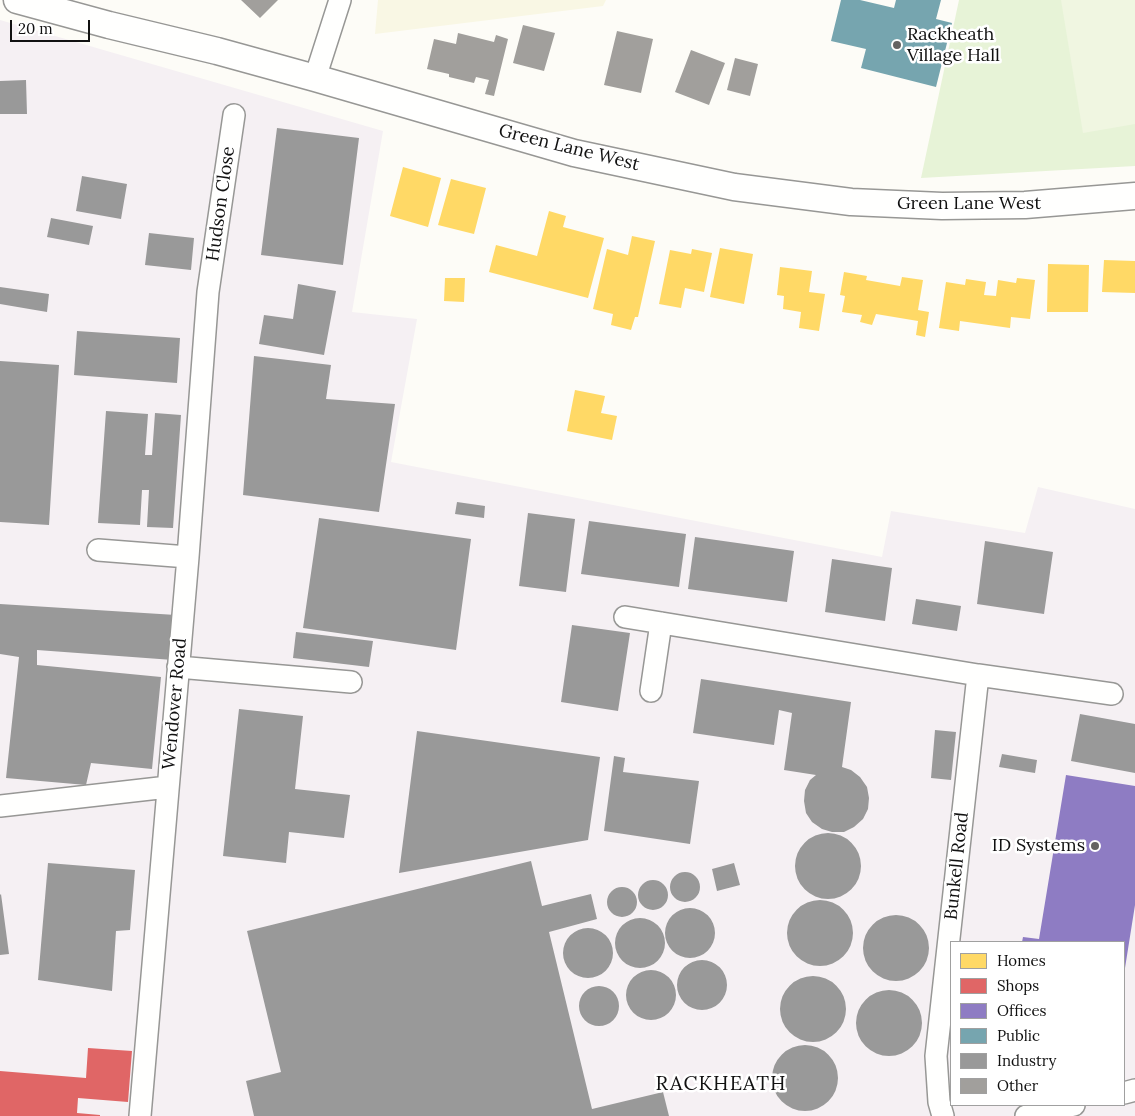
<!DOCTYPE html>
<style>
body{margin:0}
#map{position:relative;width:1135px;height:1116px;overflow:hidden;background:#fdfcf7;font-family:Lora,serif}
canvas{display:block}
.legend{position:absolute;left:950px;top:941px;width:175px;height:165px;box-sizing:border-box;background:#fff;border:1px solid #a0a0a0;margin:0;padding:6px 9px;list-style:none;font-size:15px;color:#111}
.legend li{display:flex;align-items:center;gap:10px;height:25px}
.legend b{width:25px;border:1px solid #a0a0a0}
.scale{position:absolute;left:10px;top:20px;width:80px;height:22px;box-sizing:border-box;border:2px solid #111;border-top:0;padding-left:6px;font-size:15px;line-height:18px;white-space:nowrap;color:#111;-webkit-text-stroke:4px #fff;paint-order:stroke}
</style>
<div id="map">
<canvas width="1135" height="1116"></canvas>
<ul class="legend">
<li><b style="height:14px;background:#ffd966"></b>Homes</li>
<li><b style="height:14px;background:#e06666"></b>Shops</li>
<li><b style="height:14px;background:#8e7cc3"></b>Offices</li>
<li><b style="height:14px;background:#76a5af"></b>Public</li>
<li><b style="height:14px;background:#999"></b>Industry</li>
<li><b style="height:14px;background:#a19f9c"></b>Other</li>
</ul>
<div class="scale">20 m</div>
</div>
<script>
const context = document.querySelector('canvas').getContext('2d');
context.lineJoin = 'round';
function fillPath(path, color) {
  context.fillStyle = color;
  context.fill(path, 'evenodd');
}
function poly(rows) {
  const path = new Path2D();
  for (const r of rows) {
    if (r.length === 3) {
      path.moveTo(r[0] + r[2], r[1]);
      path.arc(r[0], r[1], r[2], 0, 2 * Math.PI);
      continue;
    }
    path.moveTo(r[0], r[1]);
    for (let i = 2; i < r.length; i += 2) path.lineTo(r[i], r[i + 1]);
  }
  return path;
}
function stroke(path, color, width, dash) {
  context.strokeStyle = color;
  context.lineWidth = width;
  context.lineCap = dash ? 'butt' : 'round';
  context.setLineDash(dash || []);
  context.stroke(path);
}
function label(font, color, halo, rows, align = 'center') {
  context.font = font + ' Lora,serif';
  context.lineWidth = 5;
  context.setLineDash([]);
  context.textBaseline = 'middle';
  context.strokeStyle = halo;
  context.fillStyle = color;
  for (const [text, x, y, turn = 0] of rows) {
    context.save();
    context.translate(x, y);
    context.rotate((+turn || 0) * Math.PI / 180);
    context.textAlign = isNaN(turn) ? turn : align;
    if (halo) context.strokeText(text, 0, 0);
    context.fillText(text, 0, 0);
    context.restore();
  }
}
const industrial = poly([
 [0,20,383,131,352,312,417,319,391,462,882,557,891,511,1025,533,1038,487,1135,509,1135,1116,0,1116],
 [951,942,1124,942,1124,1105,951,1105]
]);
const farmland = poly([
 [378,0,606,0,603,6,375,34]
]);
const green = poly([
 [959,0,1135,0,1135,166,921,178]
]);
const pitch = poly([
 [1061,0,1135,0,1135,124,1083,133]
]);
const homes = poly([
 [403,167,441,178,428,227,390,216],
 [451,179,486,188,474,234,438,225],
 [549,211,566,216,563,227,604,238,588,298,489,272,496,245,537,256],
 [632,236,655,241,638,317,635,317,631,330,611,325,613,314,593,309,607,249,628,255],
 [720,248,753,254,744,304,710,297],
 [692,249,712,253,704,292,685,288,681,308,659,304,670,250,691,254],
 [1104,260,1135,261,1135,293,1102,292],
 [1048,264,1089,265,1088,312,1047,312],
 [780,267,812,271,809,292,825,294,819,331,799,328,801,312,783,309,784,296,777,295],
 [844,272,867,276,866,280,900,286,902,277,923,280,918,310,929,312,925,337,916,335,918,321,876,314,872,325,860,322,862,315,842,312,845,296,840,295],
 [445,278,465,278,464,302,444,301],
 [1017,278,1035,280,1030,319,1011,317,1010,328,960,321,959,331,939,328,946,282,965,285,966,279,986,282,984,295,996,296,998,280,1016,283],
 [575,390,605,396,601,413,617,416,612,440,567,431]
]);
const shops = poly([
 [88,1048,132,1051,128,1102,78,1098,77,1113,100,1115,100,1116,0,1116,0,1071,86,1078]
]);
const offices = poly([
 [1066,775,1135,786,1135,905,1125,968,1124,942,1022,942,1023,937,1039,939]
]);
const public = poly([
 [841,0,860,0,894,8,896,0,941,0,936,19,952,23,936,87,861,68,866,49,831,41]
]);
const industry = poly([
 [26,80,27,114,0,114,0,81],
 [277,128,359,138,343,265,261,255],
 [82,176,127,184,121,219,76,211],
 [51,218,93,226,89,245,47,237],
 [149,233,194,238,191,270,145,265],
 [298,284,336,291,324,355,259,344,264,315,293,319],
 [0,287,49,294,47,312,0,304],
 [77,331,180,338,177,383,74,375],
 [254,356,331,365,326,399,395,404,379,512,243,495],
 [0,361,59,365,49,525,0,522],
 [106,411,148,414,145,455,152,455,155,413,181,415,173,528,147,527,149,490,142,490,140,525,98,523],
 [457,502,485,506,484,518,455,514],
 [528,513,575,519,566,592,519,586],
 [319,518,471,539,456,650,303,628],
 [589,521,686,534,679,587,581,574],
 [695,537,794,551,787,602,688,589],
 [985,541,1053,552,1044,614,977,604],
 [832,559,892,568,885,621,825,612],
 [916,599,961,606,957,631,912,624],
 [0,604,176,615,173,660,37,650,37,665,161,677,152,769,91,763,86,785,6,778,19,657,0,654],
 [572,625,630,633,618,711,561,702],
 [296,632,373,641,369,667,293,658],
 [701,679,851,702,842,767,851,770,860,777,867,787,869,798,868,809,863,819,854,827,844,832,832,832,822,829,812,822,806,813,804,801,805,790,810,780,816,775,784,770,792,713,779,710,774,745,693,733],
 [239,709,303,716,295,789,350,795,344,838,289,832,286,863,223,856],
 [1080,714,1135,724,1135,773,1071,761],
 [935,730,956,732,951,780,931,778],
 [417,731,600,757,588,840,399,873],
 [1002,754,1037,760,1035,773,999,767],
 [614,756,625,758,623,772,699,781,690,844,604,831],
 [828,866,33],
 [531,861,542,906,591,894,597,919,549,932,592,1109,663,1092,669,1116,254,1116,246,1081,281,1072,247,931],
 [48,863,135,870,130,930,116,931,112,991,38,980],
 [734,863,740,885,717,891,712,869],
 [685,887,15],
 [653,895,15],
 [622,902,15],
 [1,894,9,954,0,955,0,895],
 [820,933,33],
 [690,933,25],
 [896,948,33],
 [640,943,25],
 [588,953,25],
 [702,985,25],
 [651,995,25],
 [813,1009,33],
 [599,1006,20],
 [889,1023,33],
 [805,1078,33]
]);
const building = poly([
 [241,0,278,0,260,18],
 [523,25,555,33,544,71,513,63],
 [617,31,653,39,641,93,604,85],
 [458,33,494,42,496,35,508,39,494,96,485,94,489,80,476,77,474,83,449,77,449,74,427,69,434,39,456,44],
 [691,50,725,63,709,105,675,92],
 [735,58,758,64,750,96,727,90]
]);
const minor = poly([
 [315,78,340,0],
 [98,550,188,557],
 [625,617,978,675],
 [178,667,351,682],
 [651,691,661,623],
 [0,806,168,787],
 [1124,1093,1135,1090],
 [140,1116,188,557,208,292,234,115],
 [943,1116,939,1102,936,1056,978,675,1112,694],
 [1026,1116,1074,1105]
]);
const tertiary = poly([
 [17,0,109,25,217,51,315,78,574,153,734,187,851,202,942,206,1025,205,1135,196]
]);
const markers = [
 [897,45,5,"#646362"],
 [1095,846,5,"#646362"]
];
const poiNames = [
 ["Rackheath",907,35],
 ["Village Hall",907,56],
 ["ID Systems",1085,846,"right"]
];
const streetNames = [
 ["Green Lane West",569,148,14],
 ["Hudson Close",221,204,-82],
 ["Green Lane West",969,204],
 ["Wendover Road",175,704,-85],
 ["Bunkell Road",957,866,-84]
];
const quarterNames = [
 ["RACKHEATH",721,1084]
];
fillPath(industrial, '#f5f0f3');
fillPath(farmland, '#f9f7e4');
fillPath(green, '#e7f3d7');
fillPath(pitch, '#f0f6e1');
fillPath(homes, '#ffd966');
fillPath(shops, '#e06666');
fillPath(offices, '#8e7cc3');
fillPath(public, '#76a5af');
fillPath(industry, '#999');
fillPath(building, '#a19f9c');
stroke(minor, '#979795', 24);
stroke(tertiary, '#979795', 29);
stroke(minor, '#fffffe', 21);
stroke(tertiary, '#fffffe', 26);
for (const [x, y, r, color] of markers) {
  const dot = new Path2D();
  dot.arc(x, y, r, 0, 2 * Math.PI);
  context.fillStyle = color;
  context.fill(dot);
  stroke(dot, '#fff', 2);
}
label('18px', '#111', '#fff', poiNames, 'left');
label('18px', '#111', '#fff', streetNames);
context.letterSpacing = '1px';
label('20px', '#111', '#fff', quarterNames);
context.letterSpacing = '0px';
</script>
